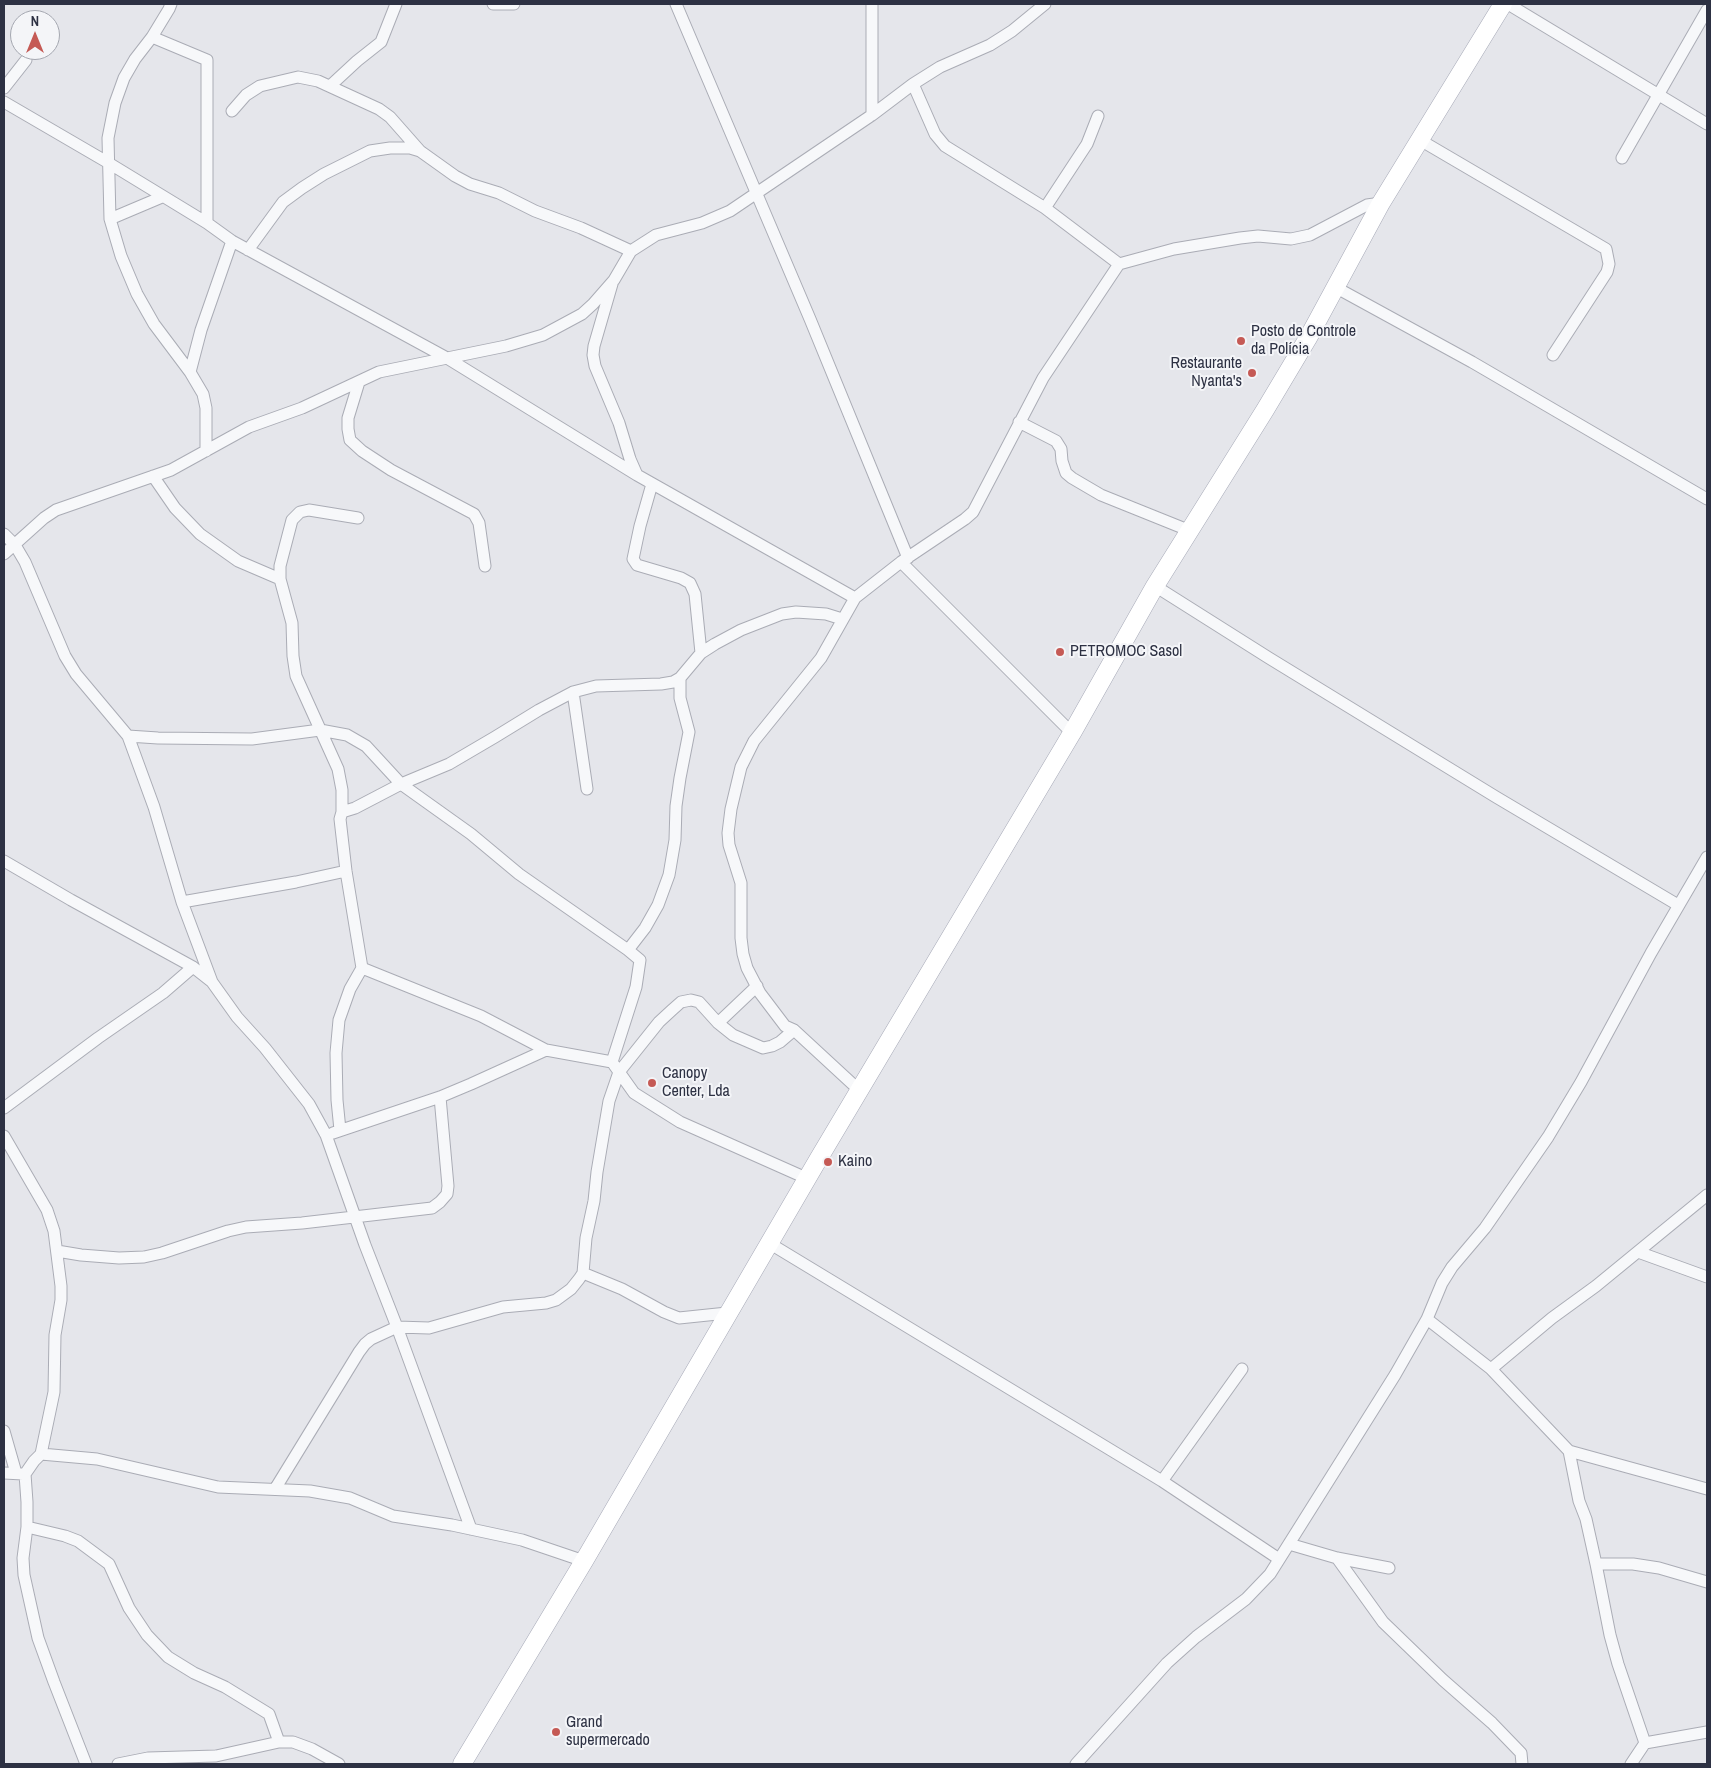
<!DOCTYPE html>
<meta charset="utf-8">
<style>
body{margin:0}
#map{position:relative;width:1711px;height:1768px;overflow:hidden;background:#e5e6eb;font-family:"Archivo Narrow",sans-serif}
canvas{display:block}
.frame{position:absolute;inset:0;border:5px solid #2d3143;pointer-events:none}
.north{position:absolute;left:10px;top:10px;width:50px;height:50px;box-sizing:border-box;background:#f4f5f8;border:1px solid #a4a7b0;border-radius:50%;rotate:0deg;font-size:14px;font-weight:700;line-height:20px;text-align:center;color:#2d3143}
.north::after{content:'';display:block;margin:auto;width:18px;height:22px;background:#c55a55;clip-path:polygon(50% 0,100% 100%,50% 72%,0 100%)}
</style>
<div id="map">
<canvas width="1711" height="1768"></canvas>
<div class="frame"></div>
<div class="north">N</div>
</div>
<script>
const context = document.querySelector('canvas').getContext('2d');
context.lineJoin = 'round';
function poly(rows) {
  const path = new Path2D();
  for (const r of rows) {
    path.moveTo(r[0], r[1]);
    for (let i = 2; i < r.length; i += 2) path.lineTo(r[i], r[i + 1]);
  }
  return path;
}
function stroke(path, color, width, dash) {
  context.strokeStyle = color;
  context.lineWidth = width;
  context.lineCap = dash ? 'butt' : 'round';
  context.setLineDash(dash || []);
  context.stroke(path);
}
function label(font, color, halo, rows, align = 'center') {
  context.font = font + ' "Archivo Narrow",sans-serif';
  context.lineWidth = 4;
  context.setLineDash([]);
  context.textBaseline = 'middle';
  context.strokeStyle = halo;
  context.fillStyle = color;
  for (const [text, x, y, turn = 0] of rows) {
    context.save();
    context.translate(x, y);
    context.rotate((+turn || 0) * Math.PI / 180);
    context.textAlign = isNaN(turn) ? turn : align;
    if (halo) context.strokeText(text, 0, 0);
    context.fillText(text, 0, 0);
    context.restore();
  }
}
const minor = poly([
 [171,4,169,9,152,37,135,59,124,78,115,103,108,138,110,219,121,256,137,294,154,324,190,372,203,394,206,408,206,451],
 [493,4,514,4],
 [676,4,810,319,908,558],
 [1508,4,1707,124],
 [152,37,207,60,207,223],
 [913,84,935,134,945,146,1045,208,1119,264],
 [330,86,357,61,381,42,396,4],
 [4,88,26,60],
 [4,102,107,162,207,223,232,241,447,358,637,475],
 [232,111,246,95,260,86,298,77,318,81,379,109,390,117,420,151],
 [872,115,872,4],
 [1420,140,1606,249,1609,264,1607,272,1553,355],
 [1622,158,1707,10],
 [1045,208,1087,144,1098,116],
 [110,219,162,197],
 [248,250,283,202,302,188,324,174,370,151,390,148,410,148,420,151,455,176,470,184,499,193,535,211,581,228,631,251],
 [612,284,594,346,593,355,595,366,619,423,630,459,637,475,855,598],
 [1335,287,1472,362,1707,499],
 [190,372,201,330,232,241],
 [359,382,348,418,348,429,350,440,362,451,391,470,474,514,479,523,485,566],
 [1019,422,1056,441,1061,449,1062,461,1066,473,1072,478,1101,495,1188,530],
 [153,476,175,508,200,534,238,561,280,579],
 [652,484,640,526,633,559,637,565,681,578,690,583,695,594,701,653],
 [4,534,15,545,25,562,65,656,76,674,128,736,154,807,182,902,212,982,237,1017,265,1048,309,1104,326,1135,365,1245,397,1327,471,1529],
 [4,554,44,518,56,510,171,470,249,427,302,408,379,372,506,346,543,335,582,314,593,304,614,280,631,251,656,235,702,223,730,211,872,115,913,84,940,67,990,45,1012,31,1045,4],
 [901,562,1072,733],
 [1155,586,1269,658,1496,797,1678,905],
 [573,692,587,789],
 [128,736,158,738,252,739,320,730,347,735,366,746,401,784,471,834,519,874,628,950,640,960,636,987,612,1062,634,1093,680,1122,806,1178],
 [342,812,342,790,338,769,296,676,293,656,292,623,280,579,280,566,292,520,300,512,309,510,358,518],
 [4,861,71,900,193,967,212,982],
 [182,902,296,882,346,871],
 [628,950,645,928,658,905,669,875,675,840,676,806,680,778,689,732,680,698,680,678],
 [362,968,481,1016,546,1050,612,1062],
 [718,1023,757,986],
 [859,1090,794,1030,785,1026,760,993,747,968,743,954,741,938,741,883,729,845,728,833,731,809,741,767,754,741,821,658,855,598,901,562,965,519,973,512,1043,378,1119,264,1174,249,1240,238,1258,236,1291,239,1310,235,1367,205,1381,203],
 [4,1108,98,1038,163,993,193,967],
 [340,1130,337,1100,336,1053,339,1020,350,989,362,968,346,871,340,819,342,812,355,808,401,784,449,764,495,737,539,710,573,692,596,686,661,684,673,682,680,678,701,653,715,644,741,630,782,614,796,612,826,614,842,619],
 [333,1133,440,1097,471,1084,546,1050],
 [4,1136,47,1210,54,1231,61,1286,61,1300,55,1335,54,1392,41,1454,34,1461,25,1474,27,1502,27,1527,23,1558,24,1575,38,1638,54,1682,86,1764],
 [769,1243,1162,1481,1279,1559],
 [57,1251,81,1255,119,1258,144,1257,162,1253,228,1231,246,1227,302,1223,432,1208,440,1202,447,1194,448,1186,440,1097],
 [1638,1252,1707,1277],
 [583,1273,622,1289,664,1312,679,1318,727,1313],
 [1427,1319,1491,1369,1569,1451,1707,1489],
 [1491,1369,1552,1318,1596,1286,1707,1195],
 [4,1431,16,1473],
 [1569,1451,1579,1501,1586,1519,1596,1564,1610,1635,1618,1664,1645,1743],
 [41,1454,97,1459,218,1487,310,1491,350,1498,393,1516,452,1525,522,1540,584,1561],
 [4,1473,23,1474],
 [1162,1481,1242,1369],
 [275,1489,359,1352,365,1344,371,1339,397,1327,429,1328,503,1307,546,1303,556,1300,571,1289,579,1279,583,1273,586,1238,594,1201,597,1172,609,1101,619,1072,659,1022,672,1010,681,1002,691,1000,699,1002,718,1023,733,1035,763,1048,772,1046,780,1042,794,1030],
 [27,1527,65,1536,78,1541,109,1564,129,1608,147,1635,168,1657,194,1673,225,1687,269,1714,279,1742],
 [1289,1544,1337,1558,1389,1568],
 [1337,1558,1383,1622,1443,1680,1492,1723,1521,1753,1522,1764],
 [1596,1564,1633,1564,1659,1568,1707,1582],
 [118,1764,148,1758,216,1756,279,1742,293,1742,312,1749,339,1764],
 [1076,1764,1167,1663,1196,1637,1246,1599,1270,1574,1395,1375,1427,1319,1442,1283,1452,1267,1485,1228,1548,1137,1581,1082,1651,953,1707,857],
 [1631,1764,1645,1743,1707,1732]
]);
const primary = poly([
 [462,1764,584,1561,819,1158,1072,733,1155,586,1265,410,1308,338,1381,203,1503,4]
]);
const markers = [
 [1241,341,5,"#c55a55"],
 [1252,373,5,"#c55a55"],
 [1060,652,5,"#c55a55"],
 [652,1083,5,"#c55a55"],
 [828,1162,5,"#c55a55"],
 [556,1732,5,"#c55a55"]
];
const poiNames = [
 ["Posto de Controle",1251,332],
 ["da Polícia",1251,350],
 ["Restaurante",1242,364,"right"],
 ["Nyanta's",1242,382,"right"],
 ["PETROMOC Sasol",1070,652],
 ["Canopy",662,1074],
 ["Center, Lda",662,1092],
 ["Kaino",838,1162],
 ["Grand",566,1723],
 ["supermercado",566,1741]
];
stroke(minor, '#aaacb5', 13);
stroke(primary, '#a5a8b6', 19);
stroke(minor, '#f7f8fa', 11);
stroke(primary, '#fff', 18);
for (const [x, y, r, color] of markers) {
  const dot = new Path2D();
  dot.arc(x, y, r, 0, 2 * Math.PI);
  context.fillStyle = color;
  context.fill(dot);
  stroke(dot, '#f4f5f8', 2);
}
label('16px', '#2d3143', '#f4f5f8', poiNames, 'left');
</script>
